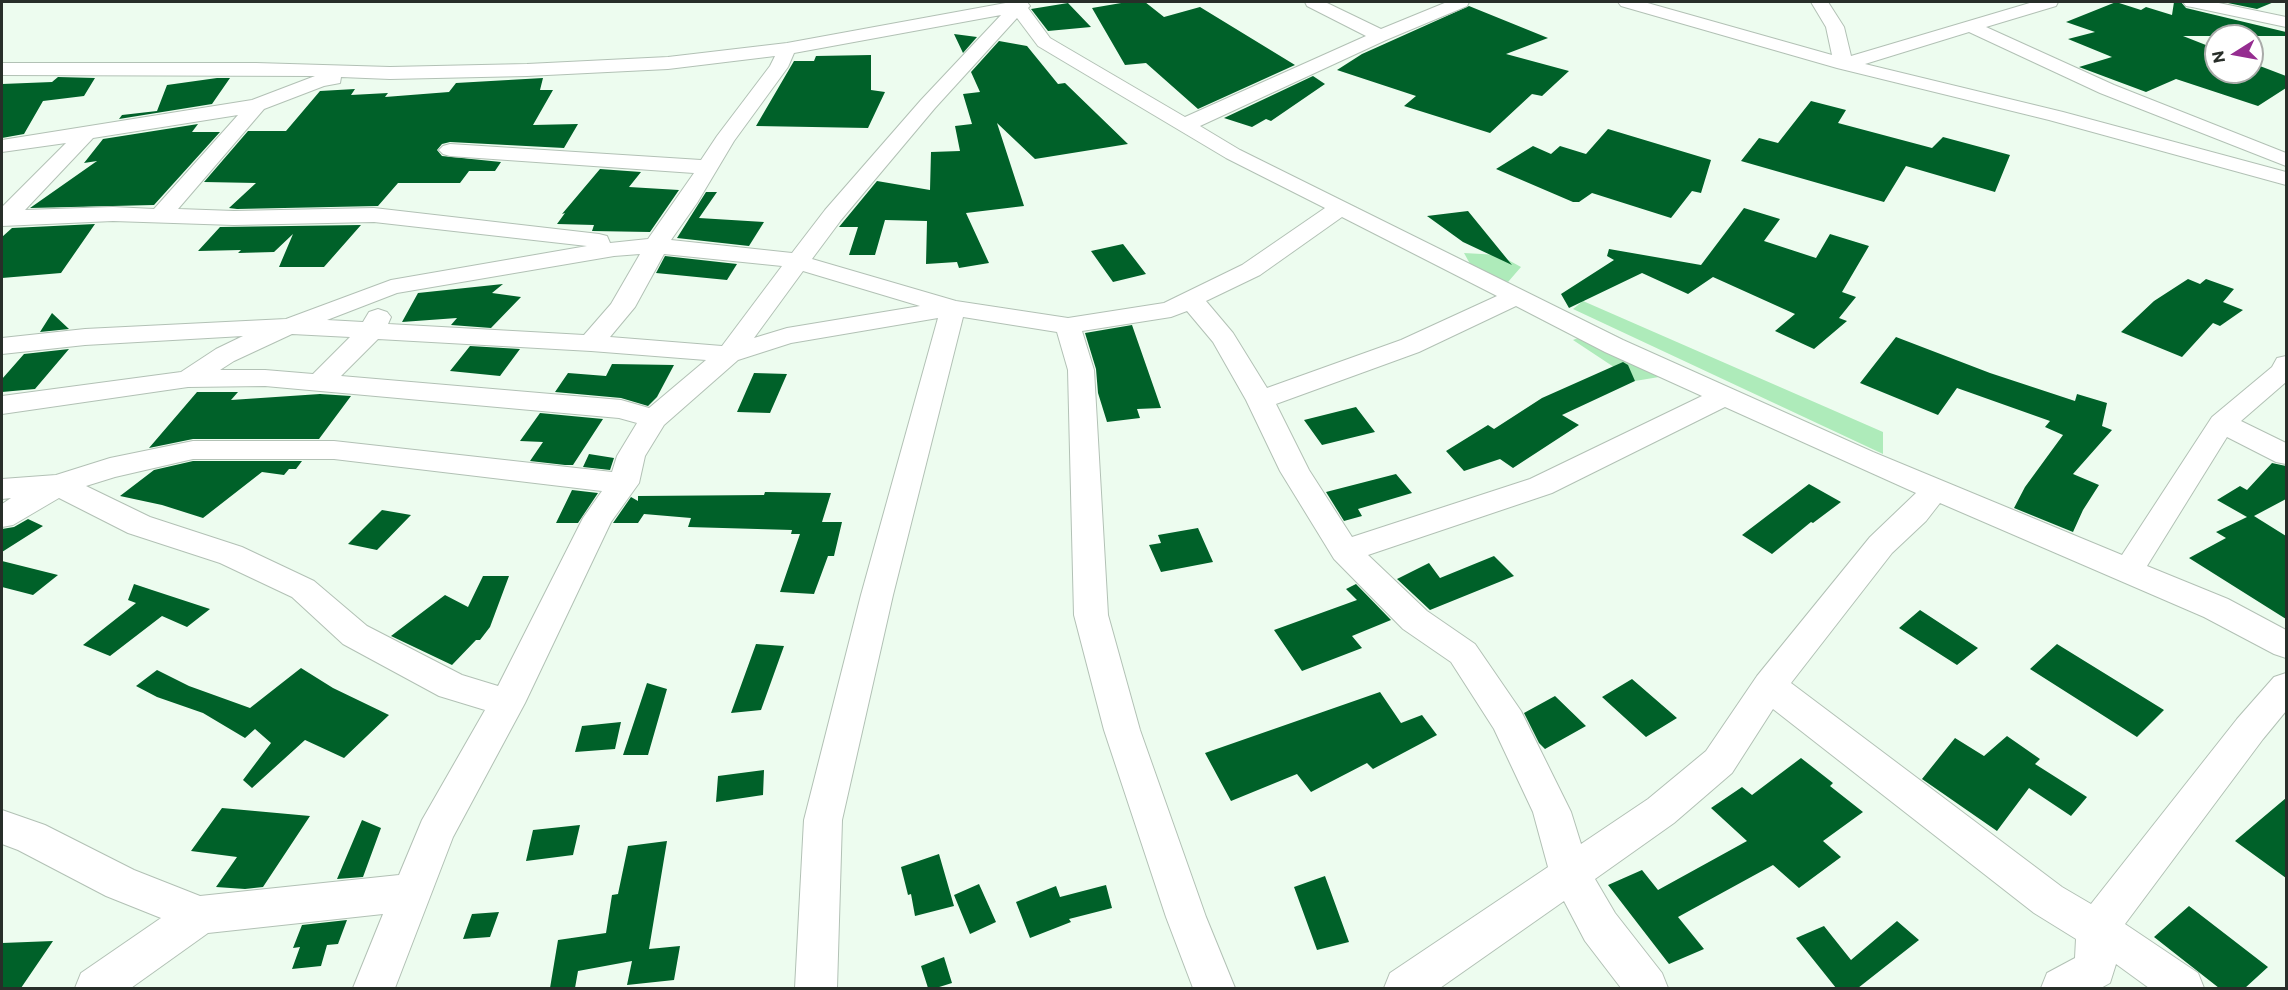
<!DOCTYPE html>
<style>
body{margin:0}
#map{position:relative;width:2288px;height:990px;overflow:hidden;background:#edfcef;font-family:Commissioner,sans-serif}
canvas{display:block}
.frame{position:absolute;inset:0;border:3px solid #282e29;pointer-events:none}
.north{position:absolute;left:2204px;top:24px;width:60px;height:60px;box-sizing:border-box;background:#fff;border:2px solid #a9aba9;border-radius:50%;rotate:259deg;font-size:16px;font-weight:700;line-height:24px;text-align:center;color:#282e29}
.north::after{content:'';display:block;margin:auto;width:21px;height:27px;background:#952d90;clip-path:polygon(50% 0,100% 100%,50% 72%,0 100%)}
</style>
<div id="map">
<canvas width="2288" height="990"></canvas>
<div class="frame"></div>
<div class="north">N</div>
</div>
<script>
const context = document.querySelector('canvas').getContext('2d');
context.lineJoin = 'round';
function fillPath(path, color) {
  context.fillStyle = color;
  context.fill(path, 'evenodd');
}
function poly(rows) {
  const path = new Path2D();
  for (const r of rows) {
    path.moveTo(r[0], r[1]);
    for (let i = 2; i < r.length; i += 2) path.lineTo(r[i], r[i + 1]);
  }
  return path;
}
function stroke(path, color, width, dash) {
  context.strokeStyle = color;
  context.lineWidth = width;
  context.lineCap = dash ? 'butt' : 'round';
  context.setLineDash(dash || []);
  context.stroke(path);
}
const green = poly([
 [1464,253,1499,255,1521,267,1508,282,1474,271],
 [1583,301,1883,432,1883,454,1573,309],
 [1585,335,1659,377,1635,381,1573,340]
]);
const building = poly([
 [1127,2,1145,2,1164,17,1200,7,1295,65,1198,109,1146,63,1125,65,1092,8],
 [2116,2,2141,10,2146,7,2172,15,2174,2,2181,2,2186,8,2286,32,2286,36,2183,36,2216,49,2216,72,2252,72,2252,63,2286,76,2286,88,2258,106,2176,79,2146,92,2079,67,2112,57,2068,39,2095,32,2066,22],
 [2223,2,2274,2,2257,9],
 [1068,3,1091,27,1048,31,1031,9],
 [1469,6,1548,38,1506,54,1569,71,1542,96,1532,94,1490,133,1404,106,1416,96,1337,70,1362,54],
 [954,34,977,37,963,53],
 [999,41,1027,46,1058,84,1065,83,1128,144,1035,159,997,123,1024,206,966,213,989,263,959,268,957,262,926,264,927,221,885,220,875,255,849,255,858,227,839,227,877,181,930,190,931,152,960,151,955,126,972,124,963,94,980,92,971,72],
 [871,55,871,90,885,92,868,128,756,126,794,61,814,61,816,56],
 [1313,76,1325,84,1271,121,1266,119,1252,127,1224,118],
 [58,77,95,78,84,96,43,101,24,134,2,138,2,84,52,82],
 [217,78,230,78,212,104,119,119,122,115,157,111,167,85],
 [543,78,540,90,553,90,533,125,578,124,564,148,450,142,442,144,437,150,442,156,501,162,495,171,469,171,460,183,398,183,378,206,237,209,229,208,256,183,204,182,248,131,286,131,320,91,355,89,351,95,388,93,385,97,449,92,456,83],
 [1811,101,1846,110,1838,123,1932,148,1943,137,2010,155,1995,192,1906,166,1884,202,1741,161,1759,138,1778,143],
 [198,124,192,132,220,132,154,205,30,208,97,161,84,163,103,139],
 [1608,129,1711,160,1701,193,1692,191,1671,218,1592,193,1579,202,1573,202,1496,169,1533,146,1551,154,1560,146,1586,154],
 [600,169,641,172,629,187,679,190,650,232,592,231,594,225,557,224,565,213,562,214],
 [706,192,717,192,699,218,764,222,749,246,677,238],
 [1744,208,1780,219,1764,241,1816,258,1830,234,1869,246,1842,292,1856,297,1839,318,1847,321,1814,349,1775,331,1795,314,1713,277,1688,294,1642,273,1569,308,1561,294,1614,260,1607,256,1609,249,1701,265],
 [1468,211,1512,265,1463,242,1427,216],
 [95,224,61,273,2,278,2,237,12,228],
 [361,225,324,267,279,267,293,234,274,252,238,253,241,250,198,251,220,227],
 [1123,244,1146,274,1113,282,1091,251],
 [665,256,737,264,727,280,656,273],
 [2188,279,2200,284,2206,279,2234,289,2223,302,2243,310,2220,326,2213,323,2182,357,2121,332,2154,301],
 [503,284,492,293,521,297,491,328,451,325,457,318,402,322,418,293],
 [52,313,69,329,40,332],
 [1132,325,1161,408,1137,409,1140,418,1107,422,1098,393,1096,369,1085,333],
 [1896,337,1990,373,2075,401,2077,394,2107,403,2102,426,2112,430,2073,474,2099,485,2083,510,2073,532,2014,508,2025,487,2063,435,2045,427,2050,421,1957,388,1938,415,1860,383],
 [470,346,520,349,500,376,450,371],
 [69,349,35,389,2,392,2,379,24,354],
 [1623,362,1628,365,1635,381,1562,415,1579,425,1513,468,1500,459,1464,471,1446,451,1488,425,1494,429,1542,398],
 [612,364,674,365,657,397,648,406,621,398,555,392,568,373,606,376],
 [754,373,787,374,770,413,737,412],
 [197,392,238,392,231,400,320,394,351,396,319,439,193,439,149,448],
 [1356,407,1375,432,1322,445,1304,420],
 [540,413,603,419,573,465,565,465,530,461,543,442,520,441],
 [589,454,614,458,610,470,583,467],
 [193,461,302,461,296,469,289,469,284,475,262,472,203,518,162,505,120,496,154,470],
 [2272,463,2286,466,2286,499,2254,516,2286,536,2286,619,2189,558,2226,538,2216,532,2247,517,2217,500,2240,486,2247,490],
 [1396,474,1412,493,1358,509,1362,516,1344,521,1326,492],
 [1809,484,1841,502,1813,523,1811,522,1772,554,1742,535],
 [572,490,598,493,578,523,556,523],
 [765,492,831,493,822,522,842,522,834,556,828,556,814,594,780,592,800,534,791,534,792,530,688,527,691,518,644,514,638,523,613,523,631,497,638,501,638,496,764,495],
 [382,510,411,515,377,550,348,544],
 [28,519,43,526,2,552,2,529,14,527],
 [1198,528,1213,562,1161,572,1149,545,1161,543,1158,535],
 [1494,556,1514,576,1430,610,1397,579,1429,563,1440,578],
 [2,561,58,575,33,595,2,587],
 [483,576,509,576,490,627,480,640,476,640,452,665,391,636,445,595,468,607],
 [134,584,152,590,210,609,187,627,162,616,110,656,83,645,136,603,128,600],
 [1356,584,1391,620,1352,636,1362,648,1302,671,1274,630,1357,600,1346,589],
 [1920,610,1978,648,1957,665,1899,628],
 [756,644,784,646,761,710,731,713],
 [2057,644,2164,710,2137,737,2030,669],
 [301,668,333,688,389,715,344,758,305,740,252,788,243,780,271,743,255,729,245,738,203,713,157,697,136,686,157,670,189,686,250,708],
 [1632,679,1677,718,1646,737,1602,697],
 [647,683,667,689,648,755,623,755],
 [1380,692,1401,723,1422,715,1437,735,1373,769,1367,763,1311,792,1297,774,1231,801,1205,753],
 [1555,696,1586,726,1545,749,1539,743,1524,713],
 [621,722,615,749,575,752,582,726],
 [2007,736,2040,759,2035,764,2087,797,2071,816,2029,788,1997,831,1922,779,1955,738,1984,756],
 [1801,758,1833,783,1830,786,1863,812,1823,841,1841,857,1799,888,1773,865,1678,917,1704,949,1669,964,1608,885,1642,870,1658,890,1747,841,1711,808,1742,787,1752,795],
 [764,770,763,795,716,802,718,776],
 [2286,798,2286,878,2235,841],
 [222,808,310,816,263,887,245,889,216,887,237,857,191,851],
 [362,820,381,828,363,877,337,879],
 [580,825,573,855,526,861,533,830],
 [667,841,649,949,680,946,674,980,627,985,632,961,578,971,575,988,550,988,558,940,606,933,612,895,618,894,628,846],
 [939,854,954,906,915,916,911,894,908,895,901,867],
 [1325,876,1349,942,1317,950,1294,887],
 [979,884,996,922,970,934,954,895],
 [1106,885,1112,908,1069,919,1071,922,1030,938,1016,902,1056,886,1060,897],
 [2189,906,2268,967,2245,988,2219,988,2154,937],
 [499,912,490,937,463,939,472,914],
 [347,920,338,944,327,945,321,966,292,969,300,947,293,948,302,925],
 [1897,921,1919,940,1858,988,1836,988,1796,938,1824,926,1851,960],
 [53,941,21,988,2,988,2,943],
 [944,957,952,983,936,988,928,988,921,966]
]);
const minor = poly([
 [1011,2,1027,2,1030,6,1028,8,1050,38,1185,117,1366,36,1307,6,1305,2,1325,2,1381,29,1447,2,1469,2,1467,6,1386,40,1200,126,1240,150,1623,340,1873,452,2122,555,2212,417,2272,367,2277,358,2286,356,2286,382,2241,421,2286,443,2286,464,2276,462,2227,437,2147,566,2228,599,2286,630,2286,658,2274,654,2204,617,1940,503,1926,521,1892,553,1791,683,2062,887,2091,904,2237,719,2274,677,2286,673,2286,711,2263,739,2125,924,2198,973,2204,988,2149,988,2116,964,2110,983,2101,988,2041,988,2047,973,2075,958,2076,939,2034,913,1773,709,1732,773,1674,823,1595,879,1615,913,1662,973,1668,988,1621,988,1585,941,1564,901,1440,988,1384,988,1390,973,1548,867,1533,812,1494,729,1451,662,1403,629,1334,559,1280,471,1246,400,1213,342,1187,311,1171,317,1082,331,1094,370,1108,615,1140,730,1206,917,1235,988,1193,988,1166,917,1104,730,1074,615,1068,370,1057,332,963,317,893,595,842,820,837,988,795,988,804,820,861,595,938,318,791,343,738,360,664,425,645,456,639,483,611,522,525,703,453,837,395,988,353,988,383,914,208,933,131,988,75,988,81,973,161,918,106,896,18,850,2,844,2,810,45,825,134,870,200,896,399,875,422,820,485,710,439,696,343,644,292,597,220,563,128,533,59,498,13,525,2,527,2,504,11,498,2,499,2,479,56,475,110,458,193,441,334,441,612,472,617,456,637,423,619,418,265,386,188,387,2,414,2,396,181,372,216,349,243,336,85,345,2,354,2,338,85,329,286,319,391,280,587,246,374,222,234,225,113,221,2,226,2,207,66,143,2,152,2,140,252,100,315,76,2,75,2,63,256,63,390,67,527,64,668,57,787,43,1011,2],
 [1001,15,921,100,825,210,792,253,671,240,697,203,734,141,788,67,794,53,1001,15],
 [1017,18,1038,46,1226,158,1325,208,1242,265,1164,303,1068,318,956,301,812,259,841,220,935,108,1017,18],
 [775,56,770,66,717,136,701,160,450,144,443,146,439,150,443,154,450,156,694,173,648,239,610,243,607,236,599,234,374,208,234,211,178,209,264,109,324,86,340,83,341,77,390,79,527,76,668,69,775,56],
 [238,115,154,209,113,207,25,210,93,138,238,115],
 [1342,217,1497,296,1401,340,1267,388,1233,333,1206,301,1260,275,1342,217],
 [640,254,611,304,584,335,388,324,391,317,387,312,378,309,369,312,363,322,327,320,397,293,614,256,640,254],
 [664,254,782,266,722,346,610,337,635,307,664,254],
 [803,271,920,306,787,328,754,338,803,271],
 [1516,306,1605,352,1702,396,1530,479,1352,537,1309,470,1276,404,1419,352,1516,306],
 [292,334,350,337,313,374,265,370,220,370,234,361,292,334],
 [378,339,591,351,706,360,649,408,621,400,341,376,378,339],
 [1725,407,1916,493,1870,537,1757,676,1706,751,1648,799,1581,844,1571,812,1521,711,1475,644,1427,611,1368,555,1552,493,1725,407],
 [193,459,334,459,602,491,583,518,498,686,462,675,367,626,314,581,242,547,150,517,86,486,115,477,193,459],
 [1618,2,1644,2,1832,55,1826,27,1811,2,1828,2,1844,27,1851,56,2033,2,2058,2,2056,6,1986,27,2114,85,2286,153,2286,166,2100,93,1969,32,1865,64,2063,112,2286,172,2286,185,2049,120,1837,68,1621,6,1618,2],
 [2183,2,2214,2,2286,17,2286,27,2192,7,2186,6,2183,2]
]);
fillPath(green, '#aeebba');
fillPath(building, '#006129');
stroke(minor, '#b2c1b5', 2);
fillPath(minor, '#fff');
</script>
